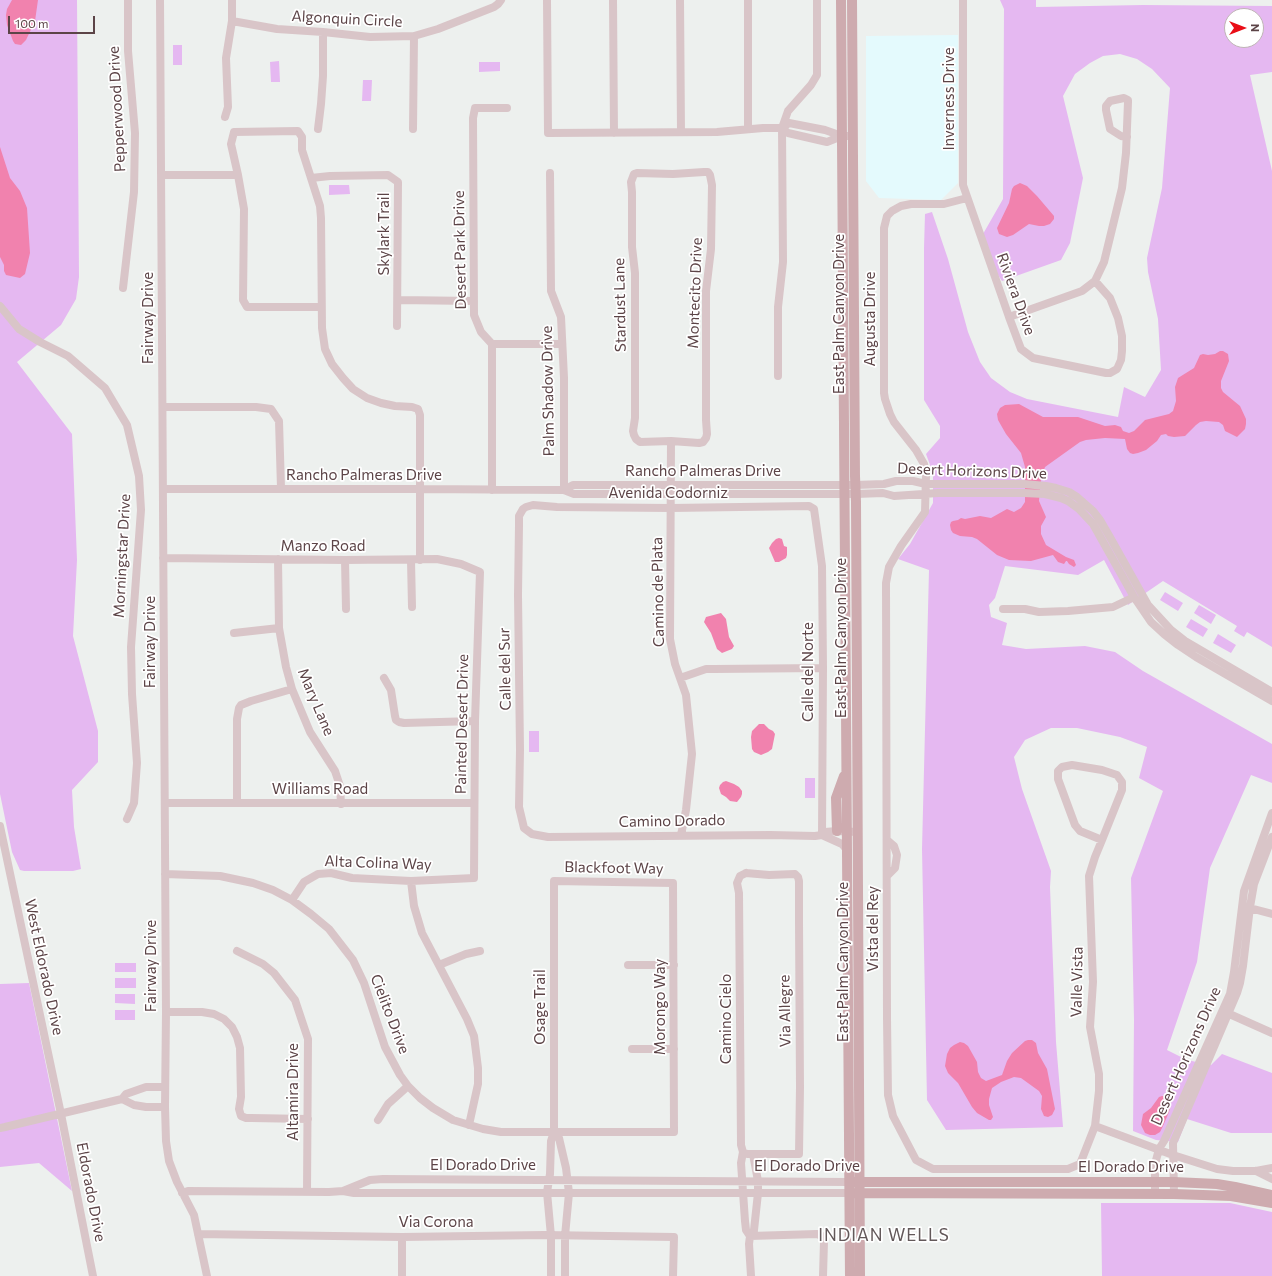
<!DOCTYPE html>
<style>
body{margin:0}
#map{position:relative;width:1272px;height:1276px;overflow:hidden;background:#edf0ee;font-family:Commissioner,sans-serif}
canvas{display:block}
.north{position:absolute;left:1224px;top:8px;width:40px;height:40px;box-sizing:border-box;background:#fff;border:1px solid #beb4b5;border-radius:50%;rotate:90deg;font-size:11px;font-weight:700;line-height:16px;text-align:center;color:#5c4447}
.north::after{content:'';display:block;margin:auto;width:14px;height:18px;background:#e90e17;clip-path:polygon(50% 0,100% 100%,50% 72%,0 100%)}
.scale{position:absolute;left:8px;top:16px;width:87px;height:18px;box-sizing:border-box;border:2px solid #5c4447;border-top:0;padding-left:5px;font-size:12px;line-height:14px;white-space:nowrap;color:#5c4447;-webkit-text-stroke:3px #fff;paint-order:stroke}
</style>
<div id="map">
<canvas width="1272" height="1276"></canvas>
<div class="north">N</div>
<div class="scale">100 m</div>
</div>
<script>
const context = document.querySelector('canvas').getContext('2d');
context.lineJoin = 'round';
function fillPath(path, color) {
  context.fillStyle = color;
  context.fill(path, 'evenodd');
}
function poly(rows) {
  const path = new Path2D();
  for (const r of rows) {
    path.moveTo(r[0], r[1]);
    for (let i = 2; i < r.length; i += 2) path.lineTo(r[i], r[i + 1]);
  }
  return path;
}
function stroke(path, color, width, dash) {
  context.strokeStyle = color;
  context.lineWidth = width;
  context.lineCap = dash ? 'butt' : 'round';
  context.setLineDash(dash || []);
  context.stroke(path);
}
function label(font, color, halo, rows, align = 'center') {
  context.font = font + ' Commissioner,sans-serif';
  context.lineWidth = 3.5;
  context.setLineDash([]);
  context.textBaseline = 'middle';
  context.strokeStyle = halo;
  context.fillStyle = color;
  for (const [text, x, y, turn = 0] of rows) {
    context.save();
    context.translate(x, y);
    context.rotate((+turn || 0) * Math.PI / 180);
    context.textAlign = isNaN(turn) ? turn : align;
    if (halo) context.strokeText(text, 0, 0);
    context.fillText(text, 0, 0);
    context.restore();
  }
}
const commercial = poly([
 [958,35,958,183,941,200,879,198,866,181,866,36]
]);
const green = poly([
 [0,0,77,0,79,277,76,299,61,325,17,362,72,434,77,560,73,636,98,731,98,762,72,790,74,827,81,869,73,871,24,871,20,870,12,852,0,794],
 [1000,0,1036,0,1036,7,1143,5,1272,6,1272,72,1250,75,1272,171,1272,647,1247,632,1244,637,1234,631,1237,626,1163,581,1128,605,1104,560,1078,575,1005,566,995,598,989,605,991,617,1007,623,1002,645,1026,649,1085,646,1115,652,1143,671,1272,744,1272,783,1251,775,1210,868,1197,962,1167,1050,1187,1060,1211,1065,1222,1054,1272,1073,1272,1133,1231,1133,1187,1119,1178,1142,1156,1140,1133,1131,1134,1020,1131,878,1163,791,1139,778,1147,747,1120,737,1077,728,1051,728,1025,740,1014,757,1022,789,1051,871,1050,887,1056,1042,1063,1127,946,1130,927,1100,922,849,929,570,898,559,910,544,933,503,933,473,926,454,940,438,940,426,924,400,924,248,925,214,932,212,948,259,968,332,980,362,991,378,1010,392,1027,399,1118,417,1124,387,1145,397,1161,370,1158,319,1148,272,1147,258,1162,188,1170,88,1152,69,1137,59,1120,54,1103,56,1090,63,1075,74,1063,96,1083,178,1070,243,1061,260,1002,281,998,275,983,234,1003,199,1004,9],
 [1232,16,1256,16,1256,40,1232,40],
 [173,45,182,45,182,65,173,65],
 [279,61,280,82,271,82,270,62],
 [479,62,500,62,500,71,479,72],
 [363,80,372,80,371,101,362,101],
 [329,185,349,185,350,194,329,195],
 [1165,592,1183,603,1178,611,1160,600],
 [1199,605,1216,615,1211,624,1194,613],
 [1191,619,1208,629,1203,637,1186,627],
 [1218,634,1236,645,1231,653,1213,643],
 [529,731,539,731,539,752,529,752],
 [805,778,815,778,815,798,805,798],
 [115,963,136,963,136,972,115,972],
 [115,978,136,978,136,988,115,988],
 [29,983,72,1191,39,1163,0,1167,0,984],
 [115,994,135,994,135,1004,115,1003],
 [115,1010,135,1010,135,1020,115,1020],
 [1101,1203,1230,1203,1272,1212,1272,1276,1102,1276]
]);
const water = poly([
 [12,0,38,0,35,21,26,40,21,45,15,44,13,41,7,25,6,15,7,9],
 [0,147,10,178,20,191,27,208,30,253,25,274,20,278,6,275,4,271,4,265,0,257],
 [1020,183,1027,186,1037,196,1054,216,1054,219,1050,224,1044,226,1039,226,1029,224,1013,235,1007,237,999,234,997,228,1009,203,1012,189,1014,186],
 [1220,351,1223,351,1228,354,1229,361,1221,381,1221,388,1223,392,1240,406,1246,419,1246,424,1245,429,1237,437,1225,431,1223,425,1219,422,1206,421,1200,422,1196,425,1185,436,1174,437,1168,436,1166,434,1161,435,1157,441,1146,450,1138,453,1133,454,1130,453,1127,449,1125,439,1105,438,1086,440,1080,442,1045,467,1041,479,1039,501,1046,517,1041,526,1041,534,1046,545,1066,557,1074,560,1076,565,1074,567,1069,564,1067,561,1066,561,1064,564,1058,562,1053,555,1031,561,1009,560,997,555,977,539,972,537,960,536,953,533,951,530,950,525,951,522,953,521,958,520,961,518,965,519,980,516,991,518,1007,509,1014,512,1021,508,1025,502,1025,467,1021,453,1006,434,998,420,997,414,1000,408,1005,405,1019,404,1043,417,1078,417,1105,426,1115,425,1121,427,1123,431,1129,433,1134,431,1145,420,1169,414,1173,411,1176,401,1175,387,1178,378,1194,368,1200,355,1203,354,1208,355,1215,354],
 [779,538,782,539,784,546,787,547,787,555,786,558,779,562,775,562,769,548,772,543,776,539],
 [721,613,726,619,729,637,734,646,732,649,722,653,717,649,711,633,704,622,706,617],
 [759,724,764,724,769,729,773,731,775,734,772,749,768,752,761,755,754,752,752,749,751,737,752,731],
 [726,781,734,784,739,787,742,791,742,794,741,797,737,802,730,801,726,797,721,794,719,788,720,785,723,782],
 [1028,1040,1032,1040,1036,1043,1038,1053,1047,1069,1055,1109,1052,1115,1048,1117,1044,1116,1041,1109,1042,1096,1039,1091,1021,1078,1014,1077,1001,1082,992,1088,989,1099,989,1105,993,1117,991,1120,989,1120,977,1113,972,1107,958,1083,948,1073,945,1066,947,1054,950,1048,954,1045,960,1042,964,1043,968,1046,977,1062,978,1072,981,1078,986,1081,1002,1075,1007,1061,1012,1053,1025,1041],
 [1162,1096,1167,1096,1171,1099,1171,1104,1169,1112,1163,1126,1160,1132,1155,1135,1150,1135,1145,1133,1141,1125,1143,1114,1151,1108,1159,1097]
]);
const minor = poly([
 [160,0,166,1012,165,1107,166,1141,169,1161,177,1182,194,1215,207,1276],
 [547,0,548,133,717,132,763,128,782,128,788,133,827,142,842,136,852,136],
 [613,0,614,133],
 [680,0,681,132],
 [748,0,748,129],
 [963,0,963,185,1009,317,1021,349,1033,358,1106,373,1110,373,1117,369,1121,360,1122,351,1122,336,1118,318,1110,298,1095,281],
 [232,21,277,29,323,32,370,37,414,36,438,29,494,7,498,4,501,0],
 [225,117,228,107,226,58,232,21,232,0],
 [782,128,789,123,825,130,842,136],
 [318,129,321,104,323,76,323,32],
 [413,129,414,36],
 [704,172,708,172,710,175,712,185,711,249,706,291,706,420,707,434,706,438,703,442,699,443,671,441,640,442,636,439,634,435,633,431,635,418,635,273,632,247,632,192,631,182,634,174,637,173,673,174,704,172],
 [550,173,551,291,561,317,564,378,564,490],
 [161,175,238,175],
 [311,178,330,176,388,175,398,182,397,326],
 [967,198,944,204,911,204,901,206,892,211,887,216,884,228,884,393,885,399,890,414,894,422,916,450,924,464,926,475,925,512,901,546,889,567,886,583,887,1018,888,1095,893,1116,916,1160,933,1169,1068,1169,1080,1164,1095,1126,1099,1091,1099,1074,1090,1027,1093,982,1089,876,1095,857,1102,840,1122,790,1122,782,1117,775,1102,770,1072,765,1062,767,1058,771,1058,779,1075,825,1080,831,1102,840],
 [123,288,134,192,135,133,128,51,128,0],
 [398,300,474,301],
 [0,306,19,329,40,342,68,356,105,388,127,425,139,476,141,510,131,647,132,694,137,763,134,803,127,819],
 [321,307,247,307,243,300,244,209,238,175,231,144,234,132,298,131,302,137,302,150,320,206,321,218,322,328,325,349,332,364,343,378,353,389,367,398,381,403,395,406,412,407,418,409,420,415,420,560],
 [1009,317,1082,291,1095,281,1104,262,1122,188,1126,153,1128,102,1128,100,1124,98,1110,101,1106,106,1106,110,1110,129,1121,136,1127,137],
 [492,344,562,344],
 [778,376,778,307,783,262,782,128,788,111,811,85,817,75,817,0],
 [163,407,256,407,271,409,279,421,281,488],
 [671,441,670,639,675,664,686,695,692,754,686,810,681,835],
 [163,489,420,489,564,490,574,494,856,494,883,493,894,496,938,493,1024,493,1045,494,1061,498,1068,501,1079,509,1093,524,1134,597,1151,622,1164,634,1178,645,1196,657,1272,701],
 [492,490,492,344,481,332,474,315,473,118,475,108,507,108],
 [564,490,573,485,855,485,884,484,896,481,913,481,926,484,1024,484,1046,486,1056,488,1069,492,1077,497,1093,511,1100,520,1111,539,1148,605,1171,630,1185,641,1272,692],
 [163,558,345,560,437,559,461,564,480,572,475,721,474,878,411,881,352,878,331,873,318,874,304,882,292,900],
 [278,559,279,628,286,667,292,689,310,732,335,771,340,786,341,804],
 [345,560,346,609],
 [411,560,412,607],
 [1003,609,1025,609,1039,612,1068,611,1113,607,1134,597],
 [234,633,279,628],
 [384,678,391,690,395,716,396,720,399,722,404,723,475,721],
 [680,678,706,669,714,669,823,668],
 [165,803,474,803],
 [237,803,237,719,239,708,241,705,251,701,292,689],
 [0,826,61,1114,93,1276],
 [822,835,823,668,822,566,814,509,809,506,671,508,557,507,533,505,526,507,523,509,519,516,519,525,518,595,520,750,519,807,524,828,532,834,548,837,770,835,815,836,822,835,825,832,837,831,857,832],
 [822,835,842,844,847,850],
 [887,840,894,846,897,855,895,868,887,876],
 [746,873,769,875,795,874,798,877,799,881,799,921,800,1087,799,1154,747,1154,743,1152,741,1145,739,893,737,883,740,876,746,873],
 [165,874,220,876,253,883,273,890,292,900,311,914,329,929,353,960,364,983,385,1047,400,1075,408,1086,420,1098,433,1108,453,1120,483,1129,501,1132,674,1132,673,883,554,881,554,1132,551,1141,550,1174,547,1192,551,1236,551,1276],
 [411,881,414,906,422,933,467,1019,474,1036,478,1068,478,1084,469,1125],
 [1246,907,1272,914],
 [237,951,263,964,274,973,295,1000,308,1039,307,1192],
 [439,965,466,954,480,951],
 [628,965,674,965],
 [166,1012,202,1012,214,1014,224,1019,232,1027,237,1037,240,1048,241,1097,239,1109,241,1116,246,1118,251,1118,308,1119],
 [1225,1012,1272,1033],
 [632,1049,674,1049],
 [122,1099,134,1105,146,1107,165,1107],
 [378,1120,388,1104,408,1086],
 [1095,1126,1173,1155,1217,1169,1233,1171,1256,1171,1272,1168],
 [0,1128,5,1127,122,1099,126,1094,146,1087,165,1087],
 [554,1132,559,1138,566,1168,569,1193,565,1236,565,1276],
 [743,1152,741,1163,745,1221,746,1230,750,1236],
 [1256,1171,1272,1179],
 [343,1191,354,1193,849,1193],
 [182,1193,188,1191,329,1192,343,1191,370,1180,383,1179,849,1182],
 [1155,1194,1155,1164,1159,1149,1164,1141,1230,994,1234,972,1244,891,1272,813],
 [1174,1194,1173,1143,1237,993,1240,983,1243,966,1250,907,1254,884,1272,837],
 [198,1234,402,1237,544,1235,674,1237,673,1276],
 [750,1236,817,1234,822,1236,824,1241,823,1276],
 [402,1237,402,1276],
 [751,1276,749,1244,750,1236,754,1230,758,1193,758,1181,753,1154]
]);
const major = poly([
 [841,0,850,1276],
 [852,0,855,476,856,502,860,1276],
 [837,831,836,798,844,776],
 [853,1182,1174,1182,1217,1184,1235,1187,1272,1195],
 [853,1193,1174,1194,1231,1196,1272,1203]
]);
const streetNames = [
 ["Algonquin Circle",347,19,3],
 ["Inverness Drive",949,99,-90],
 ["Pepperwood Drive",117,109,-93],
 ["Skylark Trail",384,234,-90],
 ["Desert Park Drive",460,250,-91],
 ["Montecito Drive",695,293,-88],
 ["Riviera Drive",1016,294,70],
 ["Stardust Lane",620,305,-91],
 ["East Palm Canyon Drive",839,314,-90],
 ["Fairway Drive",148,318,-90],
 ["Augusta Drive",870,319,-90],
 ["Palm Shadow Drive",548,391,-91],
 ["Rancho Palmeras Drive",703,471],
 ["Desert Horizons Drive",972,471,2],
 ["Rancho Palmeras Drive",364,475],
 ["Avenida Codorniz",668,493],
 ["Manzo Road",323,546],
 ["Morningstar Drive",122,556,-87],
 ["Camino de Plata",658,592,-91],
 ["East Palm Canyon Drive",841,638,-90],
 ["Fairway Drive",150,642,-90],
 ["Calle del Sur",505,669,-91],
 ["Calle del Norte",808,672,-90],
 ["Mary Lane",316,702,67],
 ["Painted Desert Drive",462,724,-89],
 ["Williams Road",320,789],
 ["Camino Dorado",672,821,-1],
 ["Alta Colina Way",378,863,2],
 ["Blackfoot Way",614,868,1],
 ["Vista del Rey",873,929,-90],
 ["East Palm Canyon Drive",843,962,-90],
 ["Fairway Drive",151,966,-90],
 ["West Eldorado Drive",44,967,78],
 ["Valle Vista",1077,982,-89],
 ["Osage Trail",540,1007,-90],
 ["Morongo Way",660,1007,-90],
 ["Via Allegre",785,1011,-91],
 ["Cielito Drive",390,1014,69],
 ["Camino Cielo",726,1019,-90],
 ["Desert Horizons Drive",1186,1056,-66],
 ["Altamira Drive",293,1092,-90],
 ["El Dorado Drive",483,1165],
 ["El Dorado Drive",807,1166],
 ["El Dorado Drive",1131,1167],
 ["Eldorado Drive",91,1192,79],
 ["Via Corona",436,1222]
];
const quarterNames = [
 ["INDIAN WELLS",884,1235]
];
fillPath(commercial, '#e4fafd');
fillPath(green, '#e5b8f1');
fillPath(water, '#f182ae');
stroke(minor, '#d9c5c8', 8);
stroke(major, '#ceabaf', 10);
label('15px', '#5c4447', '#fff', streetNames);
context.letterSpacing = '1px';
label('17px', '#63595a', '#fff', quarterNames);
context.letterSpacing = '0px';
</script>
